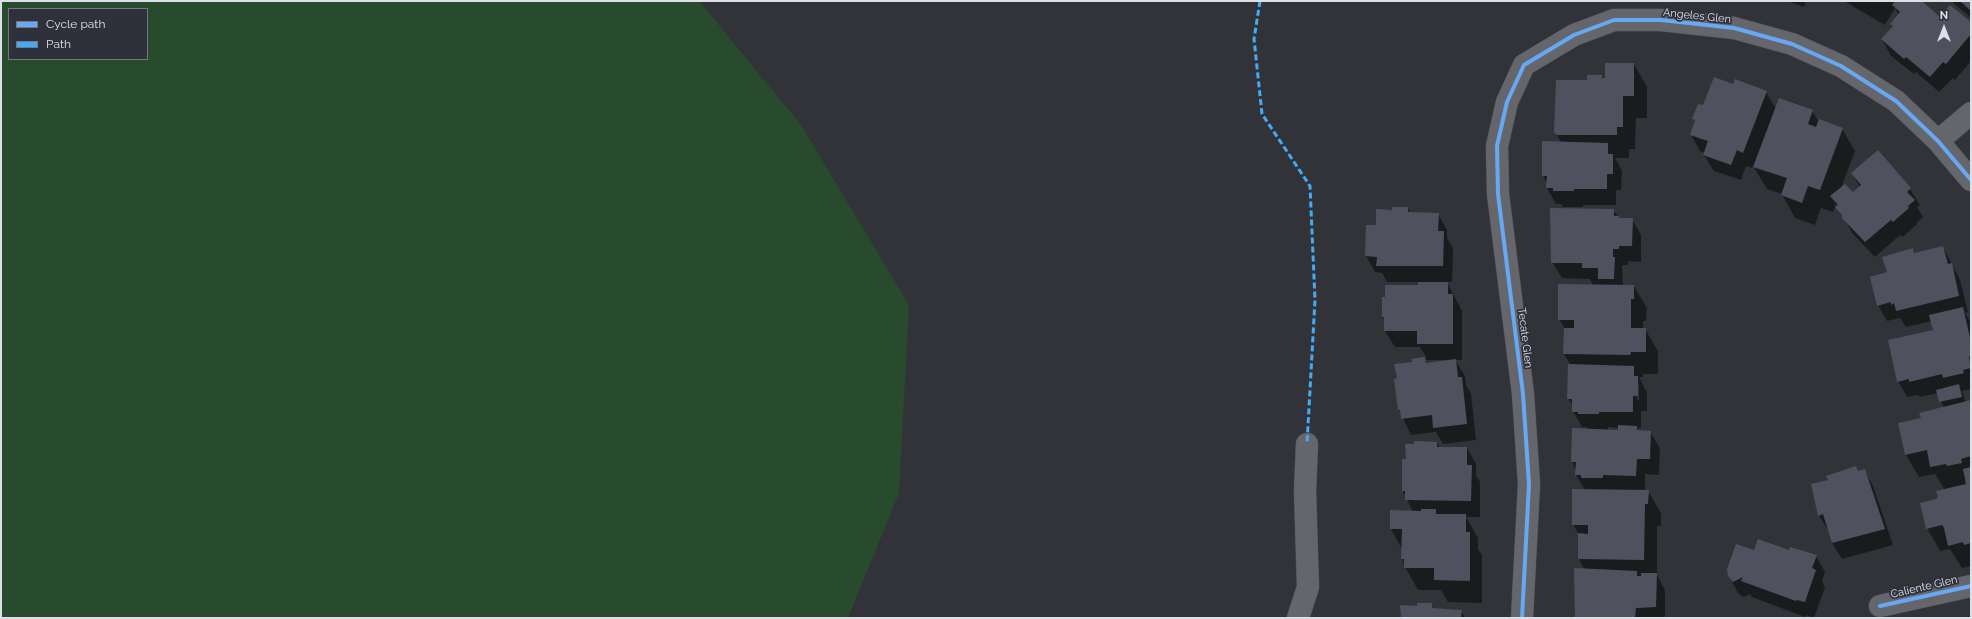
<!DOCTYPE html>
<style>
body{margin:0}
#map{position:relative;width:1972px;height:619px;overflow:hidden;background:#323338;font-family:Raleway,sans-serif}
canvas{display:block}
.frame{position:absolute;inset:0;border:2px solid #dee0e7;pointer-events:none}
.legend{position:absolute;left:8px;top:8px;width:140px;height:52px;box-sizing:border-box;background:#2e313c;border:1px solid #747780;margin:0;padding:5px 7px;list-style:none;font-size:12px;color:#dee0e7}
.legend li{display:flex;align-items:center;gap:8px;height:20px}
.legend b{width:20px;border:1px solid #747780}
.north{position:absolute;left:1924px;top:8px;width:40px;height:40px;-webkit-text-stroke:3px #2e313c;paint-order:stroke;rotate:0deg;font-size:11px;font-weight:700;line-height:16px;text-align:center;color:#dee0e7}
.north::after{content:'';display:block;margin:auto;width:14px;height:18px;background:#dee0e7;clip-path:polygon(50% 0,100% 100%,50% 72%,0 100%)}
</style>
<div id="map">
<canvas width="1972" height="619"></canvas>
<div class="frame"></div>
<ul class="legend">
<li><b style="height:5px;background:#66a8f1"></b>Cycle path</li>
<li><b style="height:5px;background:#42abf6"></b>Path</li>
</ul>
<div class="north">N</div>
</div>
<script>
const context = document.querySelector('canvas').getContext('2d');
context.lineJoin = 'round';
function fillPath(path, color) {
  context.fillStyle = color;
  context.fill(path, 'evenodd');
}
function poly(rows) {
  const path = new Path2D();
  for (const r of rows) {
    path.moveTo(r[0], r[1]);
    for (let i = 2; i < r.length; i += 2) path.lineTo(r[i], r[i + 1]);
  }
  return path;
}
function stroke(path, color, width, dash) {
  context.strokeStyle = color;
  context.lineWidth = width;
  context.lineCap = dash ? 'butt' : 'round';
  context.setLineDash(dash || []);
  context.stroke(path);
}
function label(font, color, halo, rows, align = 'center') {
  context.font = font + ' Raleway,sans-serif';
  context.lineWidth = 3.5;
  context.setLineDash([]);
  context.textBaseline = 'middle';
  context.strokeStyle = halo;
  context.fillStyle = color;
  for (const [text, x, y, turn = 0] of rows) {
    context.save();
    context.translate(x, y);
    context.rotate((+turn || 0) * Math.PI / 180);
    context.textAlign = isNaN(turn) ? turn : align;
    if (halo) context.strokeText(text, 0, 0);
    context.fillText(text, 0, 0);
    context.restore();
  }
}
const green = poly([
 [1,1,699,1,801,125,909,305,899,493,848,618,1,618],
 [9,9,147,9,147,59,9,59]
]);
const shadow = poly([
 [1787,1,1806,1,1804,7],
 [1844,1,1920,1,1940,18,1971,24,1971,61,1955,80,1953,78,1939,92,1916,72,1914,74,1891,56,1882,39,1893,28,1892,24,1899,16,1895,8,1885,25],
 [1951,1,1971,1,1971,18],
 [1634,64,1647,87,1647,118,1636,118,1635,149,1629,149,1629,158,1615,158,1622,171,1621,190,1616,190,1616,205,1583,205,1583,207,1563,207,1561,204,1556,204,1547,188,1547,183,1543,176,1561,142,1555,132,1588,81,1602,76,1603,79],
 [1733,85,1766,92,1776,109,1812,111,1819,122,1842,129,1855,151,1841,188,1853,194,1860,187,1852,173,1878,152,1910,189,1920,205,1917,207,1923,217,1916,223,1917,224,1903,237,1900,235,1875,257,1853,234,1836,204,1833,212,1821,208,1815,225,1795,218,1782,194,1767,189,1753,166,1752,168,1746,166,1741,180,1714,171,1704,155,1705,153,1700,151,1691,135,1696,122,1693,119,1703,107],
 [1408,208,1410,213,1438,214,1447,230,1447,238,1453,248,1452,282,1447,282,1462,311,1462,360,1455,360,1465,376,1466,385,1471,394,1476,440,1443,444,1436,432,1411,435,1399,410,1412,360,1427,358,1420,347,1395,347,1385,331,1385,321,1383,317,1419,286,1419,282,1387,282,1382,273,1375,272,1366,256,1367,226,1377,226,1393,211],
 [1425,360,1450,360,1450,361,1428,364],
 [1613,210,1620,219,1632,219,1641,235,1641,262,1628,261,1628,265,1622,265,1623,286,1634,286,1647,308,1646,321,1643,321,1643,329,1645,329,1658,351,1658,374,1643,374,1643,377,1639,377,1647,393,1647,411,1641,411,1641,428,1637,428,1639,431,1650,432,1660,448,1659,475,1645,474,1645,491,1648,491,1661,513,1661,526,1657,526,1657,575,1665,590,1665,618,1576,618,1575,569,1585,570,1579,559,1579,535,1573,524,1585,490,1576,475,1576,470,1572,462,1588,430,1587,427,1582,427,1573,411,1573,406,1568,398,1571,366,1564,354,1565,329,1559,319,1593,285,1590,279,1562,278,1552,262],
 [1637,382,1639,384,1639,401,1637,400],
 [1608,427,1619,428,1619,431,1608,430],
 [1943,247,1960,280,1968,312,1965,313,1971,323,1971,389,1962,391,1966,403,1971,402,1971,566,1962,568,1950,549,1940,551,1927,528,1936,500,1945,490,1935,474,1919,477,1906,455,1922,419,1944,408,1938,393,1920,397,1918,395,1907,397,1898,381,1934,331,1932,321,1906,327,1900,318,1887,321,1878,305,1888,273,1883,258,1912,249,1915,254],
 [1436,442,1440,448,1467,448,1476,464,1476,475,1480,482,1480,517,1466,517,1478,538,1478,549,1482,555,1482,603,1448,602,1441,590,1418,590,1405,567,1402,559,1402,549,1391,529,1391,511,1413,512,1403,491,1407,460],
 [1864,470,1873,486,1893,545,1842,559,1832,543,1829,531,1819,516,1858,472],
 [1754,551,1790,551,1816,556,1825,572,1822,581,1825,587,1814,618,1806,615,1805,617,1752,597,1750,594,1743,597,1738,593,1729,576],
 [1431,604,1434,610,1461,611,1465,618,1402,618,1418,607]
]);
const building = poly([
 [1895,1,1922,1,1940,17,1950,5,1971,22,1971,34,1946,64,1943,62,1930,77,1906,57,1904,59,1881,39,1893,26,1890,24,1900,12,1892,5],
 [1960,1,1971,1,1971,11],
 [1605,63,1634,63,1634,96,1623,96,1623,127,1617,127,1617,135,1557,135,1554,132,1556,80,1587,80,1587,75,1602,75,1602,78,1605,78],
 [1714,77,1733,84,1735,79,1767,91,1743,153,1737,150,1731,165,1703,155,1708,141,1690,135,1695,120,1692,119,1698,104,1703,105],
 [1779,98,1813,110,1808,124,1816,127,1819,119,1843,128,1820,190,1808,186,1802,203,1781,195,1787,178,1753,167],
 [1542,141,1608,143,1608,154,1613,154,1613,174,1607,174,1607,189,1574,189,1574,191,1553,191,1553,188,1546,188,1547,176,1542,176],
 [1878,150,1911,188,1907,192,1915,200,1908,206,1909,208,1893,222,1891,220,1865,242,1842,218,1842,215,1835,207,1838,205,1830,196,1845,184,1853,192,1861,185,1851,173],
 [1392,207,1408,207,1408,212,1439,213,1438,231,1444,231,1443,266,1376,266,1377,257,1365,256,1366,225,1376,225,1376,209,1392,210],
 [1550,208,1614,209,1614,216,1619,216,1619,218,1633,218,1632,246,1619,246,1619,249,1613,249,1613,257,1615,257,1614,279,1598,279,1598,268,1582,268,1582,263,1551,263],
 [1943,246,1948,264,1952,263,1959,296,1896,311,1894,303,1891,305,1891,302,1877,306,1870,277,1887,272,1882,257,1913,248,1914,253],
 [1418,282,1448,282,1448,294,1453,294,1453,344,1417,344,1417,331,1384,331,1384,317,1382,317,1382,297,1385,297,1385,285,1418,285],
 [1558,284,1634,285,1634,299,1631,299,1631,328,1646,328,1646,352,1631,352,1630,355,1563,354,1564,328,1574,328,1574,320,1558,320],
 [1963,307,1971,342,1971,356,1969,357,1971,368,1963,370,1964,373,1943,378,1942,374,1909,382,1909,379,1897,382,1888,340,1933,330,1929,315],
 [1425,357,1426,363,1456,359,1458,377,1462,377,1467,424,1433,428,1432,415,1401,419,1400,410,1398,410,1394,379,1397,378,1394,364,1412,362,1411,359],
 [1568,364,1634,366,1634,376,1638,376,1638,396,1633,396,1633,412,1599,412,1599,414,1578,414,1578,412,1572,412,1572,399,1567,399],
 [1959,384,1962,397,1939,402,1936,390],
 [1971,400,1971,456,1961,459,1962,463,1947,466,1946,464,1930,467,1927,450,1905,455,1898,423,1921,418,1919,413],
 [1618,425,1637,426,1637,430,1651,431,1650,459,1637,459,1636,476,1603,475,1603,478,1581,478,1581,475,1575,475,1576,462,1571,462,1572,428,1618,430],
 [1414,441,1437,442,1437,447,1467,447,1467,465,1472,465,1471,501,1405,500,1405,491,1402,491,1402,459,1406,459,1405,444,1414,444],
 [1856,466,1858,471,1865,469,1885,529,1832,543,1823,514,1818,516,1811,484,1828,480,1826,476],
 [1971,467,1971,543,1964,545,1963,542,1948,546,1944,528,1942,525,1926,529,1920,503,1936,499,1938,497,1936,491,1966,484,1963,469],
 [1572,489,1649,490,1648,504,1645,504,1644,560,1578,559,1578,533,1588,534,1588,525,1572,525],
 [1421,509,1436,509,1436,514,1466,514,1466,532,1470,532,1470,581,1434,580,1434,568,1404,568,1404,559,1401,559,1402,529,1390,529,1390,510,1421,511],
 [1758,539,1789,550,1790,547,1817,555,1812,568,1816,570,1805,602,1797,600,1796,601,1741,581,1743,577,1733,582,1728,576,1727,569,1736,544,1754,550],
 [1574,568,1637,571,1637,576,1641,576,1641,573,1657,573,1656,607,1636,608,1635,618,1575,618],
 [1417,603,1432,603,1432,608,1462,610,1461,618,1401,618,1400,605,1417,606]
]);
const minor = poly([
 [1938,141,1971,113],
 [1880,606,1971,586],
 [1298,618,1308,587,1305,491,1307,444],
 [1522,618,1529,484,1523,394,1498,194,1497,146,1507,102,1524,65,1574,35,1614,20,1661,20,1734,28,1792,44,1841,66,1896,101,1938,141,1971,180]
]);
const quiet = poly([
 [1260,1,1254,39,1262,114,1310,186,1315,300,1307,444]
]);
const cycleway = poly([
 [1880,606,1971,586],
 [1522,618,1529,484,1523,394,1498,194,1497,146,1507,102,1524,65,1574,35,1614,20,1661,20,1734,28,1792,44,1841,66,1896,101,1938,141,1971,180]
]);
const streetNames = [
 ["Angeles Glen",1697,16,6],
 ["Tecate Glen",1525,338,83],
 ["Caliente Glen",1924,587,-13]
];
fillPath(green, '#284b2e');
fillPath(shadow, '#0007');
fillPath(building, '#4f525e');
stroke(minor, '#4e4f54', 23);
stroke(minor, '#65666b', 22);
stroke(quiet, '#42abf6', 3, [6, 3]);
stroke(cycleway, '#66a8f1', 4);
label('11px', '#dee0e7', '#2e313c', streetNames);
</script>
